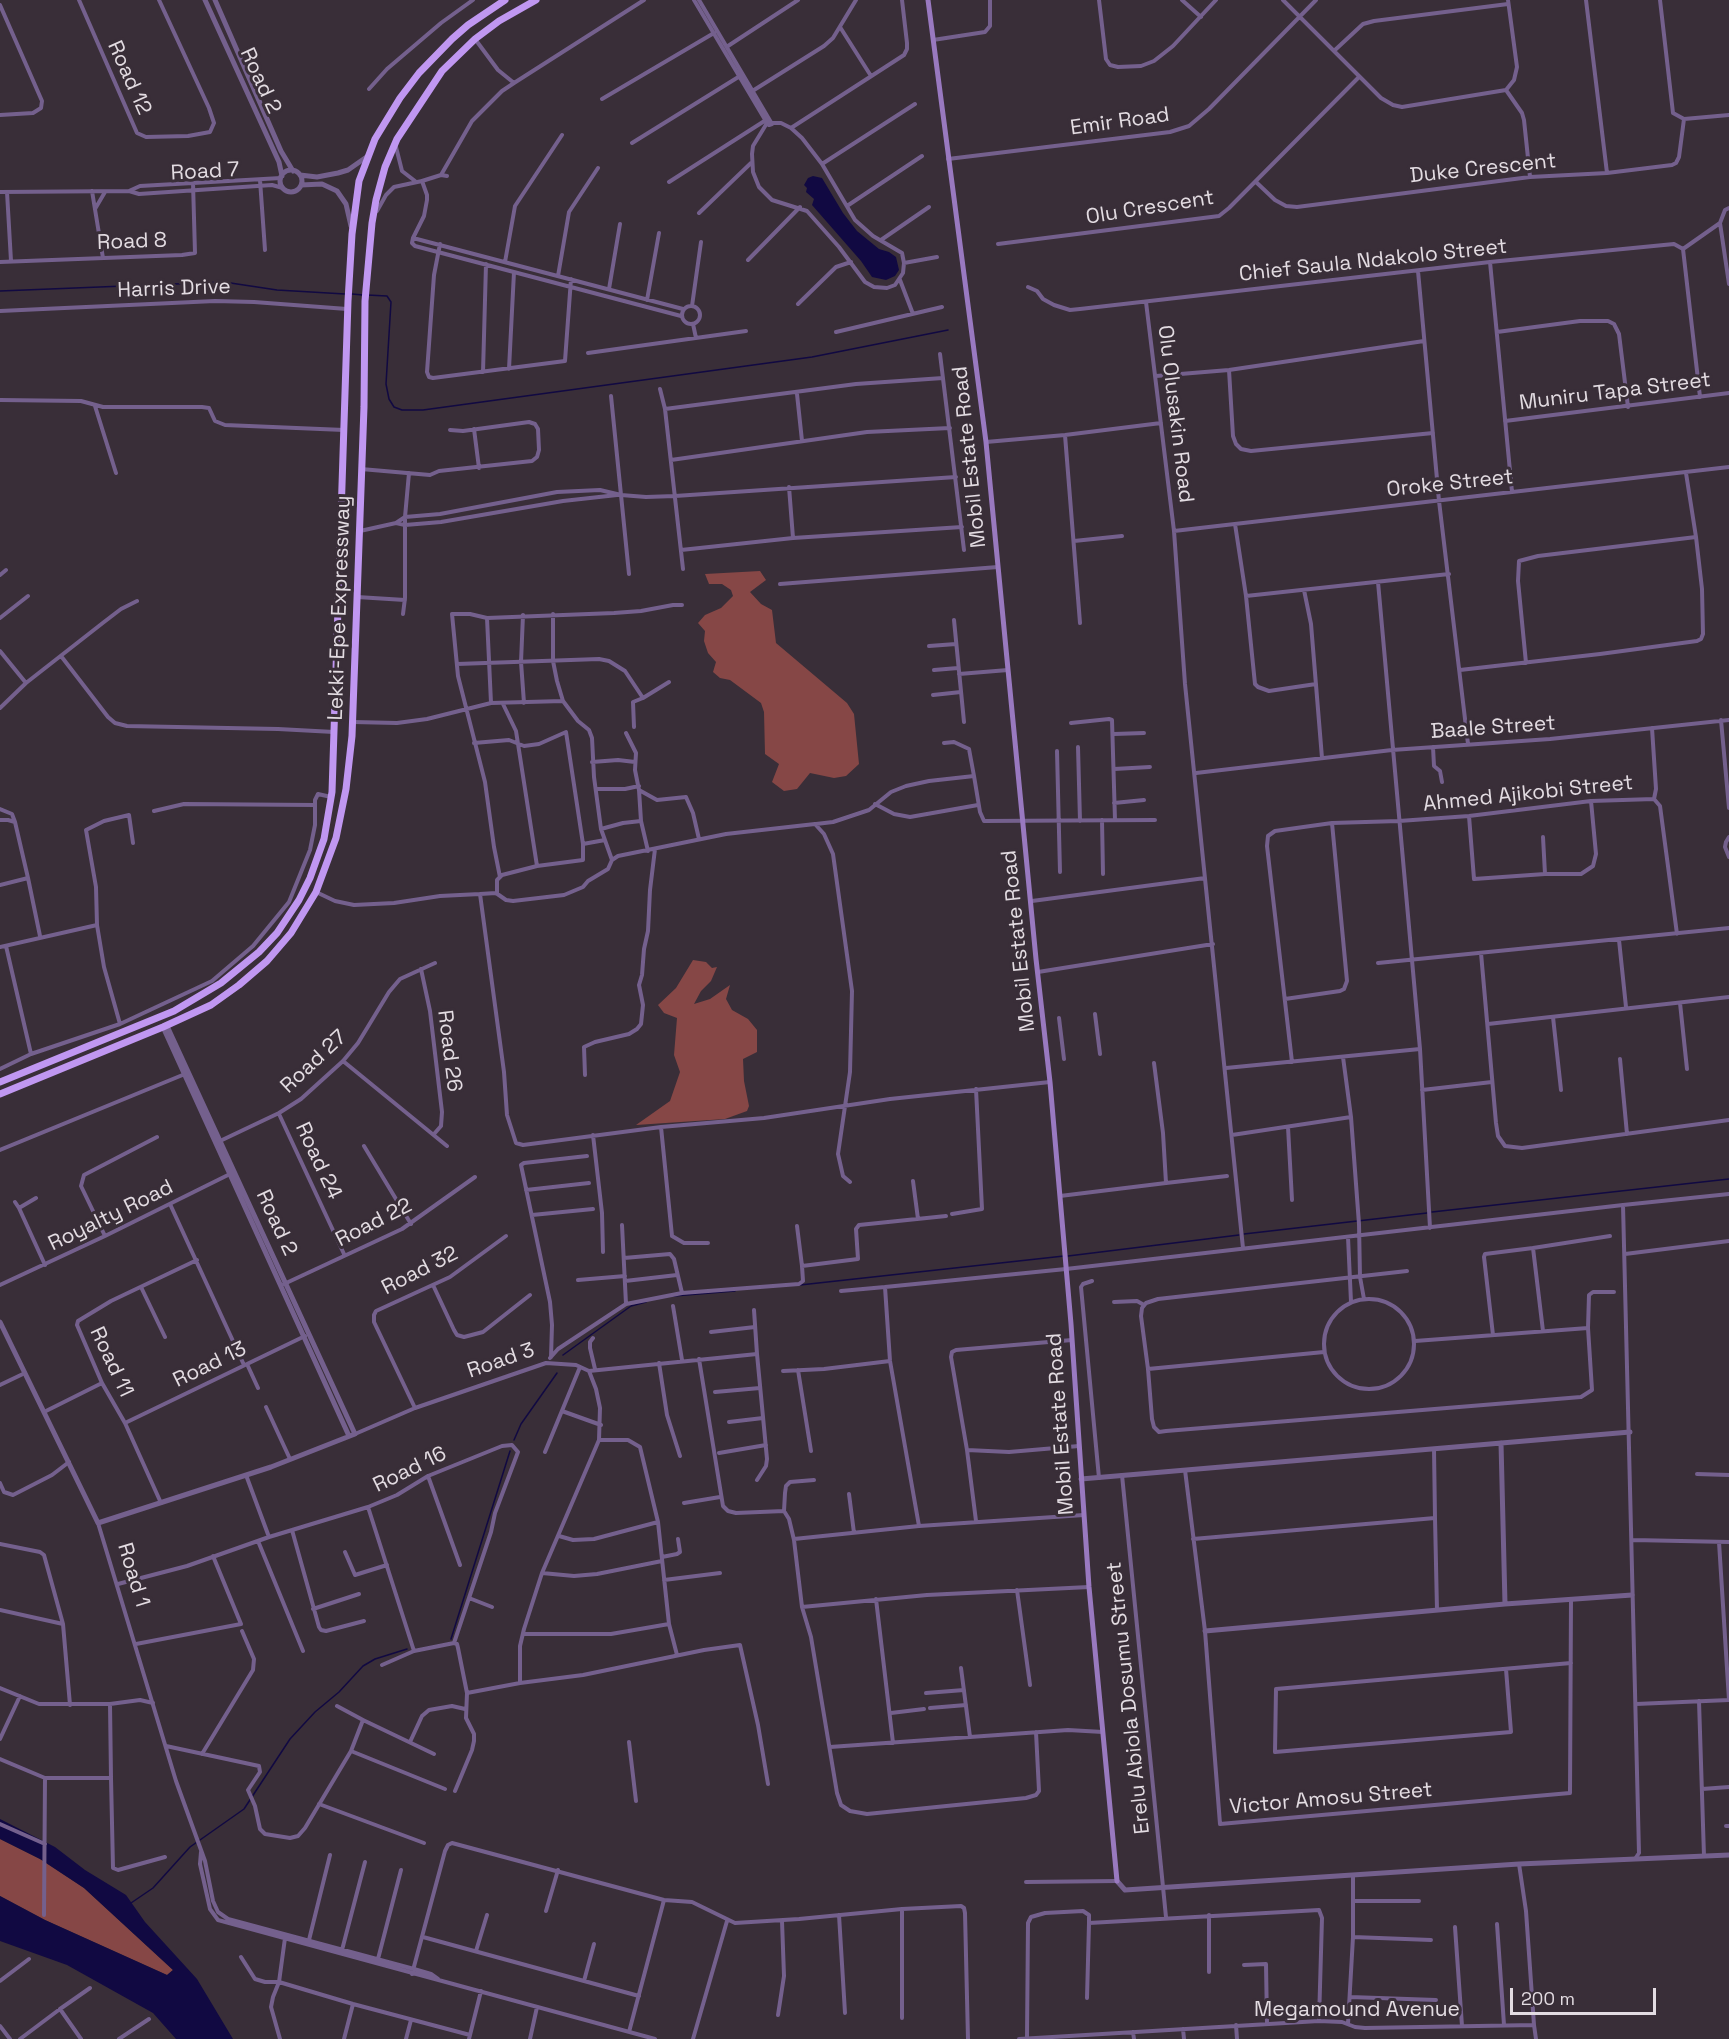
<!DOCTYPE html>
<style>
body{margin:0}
#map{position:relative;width:1729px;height:2039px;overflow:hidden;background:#392e38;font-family:"Space Grotesk",sans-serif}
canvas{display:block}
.scale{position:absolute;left:1510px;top:1988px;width:146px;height:27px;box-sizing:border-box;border:3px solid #e3dce2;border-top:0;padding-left:8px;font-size:18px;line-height:21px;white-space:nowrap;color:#e3dce2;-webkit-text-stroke:4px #392e38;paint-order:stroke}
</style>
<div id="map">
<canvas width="1729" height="2039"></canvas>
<div class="scale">200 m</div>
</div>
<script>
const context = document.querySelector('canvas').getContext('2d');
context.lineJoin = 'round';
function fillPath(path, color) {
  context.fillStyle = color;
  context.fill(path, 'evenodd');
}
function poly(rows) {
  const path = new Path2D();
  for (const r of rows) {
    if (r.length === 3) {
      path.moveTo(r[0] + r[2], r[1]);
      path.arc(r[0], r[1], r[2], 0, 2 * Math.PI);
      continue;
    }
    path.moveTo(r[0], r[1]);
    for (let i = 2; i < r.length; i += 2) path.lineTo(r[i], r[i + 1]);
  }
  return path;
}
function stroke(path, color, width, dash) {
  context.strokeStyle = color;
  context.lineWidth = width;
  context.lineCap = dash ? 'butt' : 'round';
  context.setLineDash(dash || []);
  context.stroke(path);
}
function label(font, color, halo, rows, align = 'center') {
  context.font = font + ' "Space Grotesk",sans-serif';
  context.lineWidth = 6;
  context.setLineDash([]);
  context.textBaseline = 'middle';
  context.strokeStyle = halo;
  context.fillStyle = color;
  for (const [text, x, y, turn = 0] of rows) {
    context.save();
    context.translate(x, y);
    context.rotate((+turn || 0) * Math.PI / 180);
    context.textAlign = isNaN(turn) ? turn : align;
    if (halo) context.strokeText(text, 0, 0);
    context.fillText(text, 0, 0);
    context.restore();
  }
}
const green = poly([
 [760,571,766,580,750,592,761,604,772,610,776,643,847,703,854,714,859,764,846,776,834,778,810,773,797,789,784,791,772,782,779,764,765,754,764,712,761,703,730,680,720,678,713,672,716,662,708,653,704,641,705,631,698,623,705,615,721,608,733,596,731,590,722,584,709,584,705,574],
 [693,960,706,962,712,968,717,967,711,981,701,991,694,1004,710,999,730,985,726,999,732,1010,748,1019,757,1030,757,1052,743,1059,744,1081,749,1106,747,1111,725,1119,636,1125,670,1101,680,1072,674,1055,677,1018,664,1013,658,1005,676,988],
 [0,1839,40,1859,84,1888,173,1970,167,1975,45,1920,0,1896]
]);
const water = poly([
 [813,176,822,178,843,213,857,231,879,249,889,252,896,257,899,270,895,276,886,280,872,277,861,261,812,205,814,199,806,192,807,188,804,185,808,178],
 [0,1819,55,1847,85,1870,126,1895,145,1922,197,1979,233,2039,176,2039,153,2013,67,1965,0,1941,0,1896,45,1920,167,1975,173,1970,84,1888,40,1859,0,1839]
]);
const stream = poly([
 [0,291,224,282,277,290,345,294],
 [352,294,363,295],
 [367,295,387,296,391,302,386,384,389,399,394,407,402,410,423,410,812,357,948,330],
 [1432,1212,1729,1179],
 [1244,1234,1427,1213],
 [1068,1256,1239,1235],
 [800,1285,1064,1256],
 [674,1296,735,1291],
 [563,1355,631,1306,646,1302],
 [514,1440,521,1424,557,1373],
 [451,1639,510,1451],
 [131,1903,153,1888,190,1847,244,1809,290,1739,315,1712,339,1692,363,1666,375,1659,407,1649]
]);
const minor = poly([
 [79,0,137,133,146,137,188,136,210,132,214,123,209,108,159,0],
 [694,0,767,123,769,125,772,124,699,0],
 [1099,0,1106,59,1110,65,1118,67,1141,66,1154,61,1173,46,1216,0],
 [1182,0,1201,17],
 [1283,0,1381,98,1393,105,1402,107,1506,90,1514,80,1517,67,1508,0],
 [1586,0,1607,173],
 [1660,0,1673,113,1684,119,1729,115],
 [0,5,42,101,41,108,33,113,0,115],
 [840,27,871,76],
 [475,39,498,70,514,83,644,0],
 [933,40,985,32,990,26,990,0],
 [728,46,798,0],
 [1335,50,1363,24,1374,21,1508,4],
 [369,89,387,69,441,23,473,0],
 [754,90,824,46,833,38,856,0],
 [1506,90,1522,113,1524,120,1530,177],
 [602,99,714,33],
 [767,123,753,146,752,154,753,172,759,187,772,200,807,211,839,247,865,282,874,287,887,288,895,285,903,273,904,263,902,253,873,236,855,220,822,164,802,138,791,128,781,123,773,123],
 [791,128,904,55,907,49,907,43,902,0],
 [632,143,740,76],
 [396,147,402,171,415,181],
 [948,159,1170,132,1189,126,1209,109,1316,0],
 [822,164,915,104],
 [441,175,472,121,502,91,514,83],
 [260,180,265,250],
 [422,181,427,195,427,200,424,216,413,238,412,243,415,246,681,316],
 [669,182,766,120],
 [1256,182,1275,200,1286,206,1297,207,1530,177,1607,173,1672,165,1676,163,1679,157,1684,119],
 [92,191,103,258],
 [129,191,140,186,281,178],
 [0,192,129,191,139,194,272,185,283,188],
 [7,192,11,261],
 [847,206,922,156],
 [1729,208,1725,210,1720,223,1729,284],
 [95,209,105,192],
 [377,211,386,195,394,187,422,181,441,175,447,176],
 [699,213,751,163],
 [413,238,683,309],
 [881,240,929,207],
 [440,244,434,275,427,372,429,377,433,378,565,361,571,279],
 [998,244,1219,216,1229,208,1358,78],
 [1683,249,1700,397],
 [748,260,800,207],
 [0,262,182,255,195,253,193,183],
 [505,262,515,206,562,135],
 [1490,262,1512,492],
 [904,263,937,257],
 [1418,271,1439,501,1468,744],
 [558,276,569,212,598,168],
 [900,280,913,314],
 [1028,287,1037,291,1043,299,1054,305,1070,310,1080,309,1490,262,1674,244,1683,249,1720,223],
 [609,289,620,224],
 [647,300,659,233],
 [1146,302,1174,531,1185,684,1243,1248],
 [798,304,836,267,851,262],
 [691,315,9],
 [692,306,701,242],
 [0,311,215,301,254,302,347,309],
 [693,324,696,338],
 [836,332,942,307],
 [1497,332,1580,321,1608,321,1614,324,1619,334,1628,407],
 [588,353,746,331],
 [940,354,964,550],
 [509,369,514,272],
 [1229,370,1233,436,1236,444,1241,449,1251,451,1433,433],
 [483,372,486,264],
 [1156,376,1229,370,1424,341],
 [660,389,665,409,683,569],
 [797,394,802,441],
 [611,396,629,574],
 [0,400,81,401,103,407,202,407,209,408,215,421,225,425,344,430],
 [95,406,116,473],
 [665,409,856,384,943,378],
 [1505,421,1729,393],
 [474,429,479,468],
 [1065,435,1080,623],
 [986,442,1065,435,1161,423],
 [671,460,867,432,950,428],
 [361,469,430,475,439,471,532,461,537,457,539,450,538,429,535,424,529,422,463,431,450,430],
 [789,487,793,538],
 [396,523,405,525,441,522,563,501,617,495],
 [1235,524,1246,596,1449,574],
 [360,531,396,523,405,517,440,514,557,492,600,490,621,495,646,497,675,496,956,477],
 [1174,531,1729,467],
 [1074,541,1122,536],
 [681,550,793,538,962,527],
 [0,575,6,570],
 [1378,582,1420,1049,1430,1228],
 [780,584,998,567],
 [1304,590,1311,624,1322,758],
 [1246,596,1255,684,1258,687,1269,691,1316,684],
 [357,597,405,600],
 [403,614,405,598,405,517,409,473],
 [553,614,553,661,557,681,563,701],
 [523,615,521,662,524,703],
 [0,618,28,596],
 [487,618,491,703],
 [954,620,964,722],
 [929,646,956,644],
 [0,651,26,683],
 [61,656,108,717,115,723,127,726,278,729,334,732],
 [1526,663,1518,581,1519,561,1538,556,1696,537,1686,473],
 [457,664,599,659,609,661,625,671,643,698,633,702,634,727],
 [934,670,958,668],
 [1460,670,1600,654,1697,641,1701,639,1703,634,1702,589,1696,537],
 [959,674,1008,670],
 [933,695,961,692],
 [643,698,669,682],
 [503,704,516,731,537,866],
 [0,708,26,683,104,622,121,609,137,601],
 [1721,720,1729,808],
 [353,722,397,723,427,719,491,703,563,701,578,721,589,730,592,738,594,777,601,829,612,860],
 [1071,723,1109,719,1112,720,1115,820],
 [1652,728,1656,789,1654,799],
 [626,733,636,753,635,770,639,790,641,821,648,851],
 [1114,734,1144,733],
 [474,743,509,740,524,746,539,744,566,732,583,844],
 [944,743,954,742,969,749,974,776],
 [1078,747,1080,821],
 [1433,747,1434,766,1440,771,1442,782],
 [1057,751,1060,872],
 [592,762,618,760,635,762],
 [1114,769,1150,767],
 [1196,773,1392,750,1550,739,1729,720],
 [596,789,625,789,639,786],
 [639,790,657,800,686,797,693,813,699,839],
 [1114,803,1144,800],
 [875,804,894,814,910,817,978,805],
 [0,809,12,814,15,822],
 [154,811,184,804,315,805,315,800,318,794,331,797],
 [1469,816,1474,879,1545,874,1581,874,1593,866,1596,854,1591,801],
 [0,820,8,820,15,822,28,878],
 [1102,820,1103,874],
 [816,824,833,822,869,810,891,792,906,786,929,781,974,776,980,812,984,821,1155,820],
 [601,829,623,823,641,821],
 [1543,837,1545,874],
 [1729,837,1726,842,1725,847,1729,857],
 [500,877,494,847,485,782,458,676,452,614,470,614,487,618,614,613,641,611,673,605,682,605],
 [0,885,28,878,40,936],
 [316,892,335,901,354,905,394,903,440,896,480,894,504,1072,507,1115,516,1143,523,1145,661,1127],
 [480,894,496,893,506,900,513,901,564,895,583,887,588,881,608,869,612,860,618,856,726,834,815,824,824,834,833,854,852,991,850,1072,838,1154,843,1176,850,1182],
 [497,894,497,880,502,875,537,866,583,860,583,844,605,840],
 [1032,901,1205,878],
 [97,925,96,887,86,830,104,821,129,815,133,843],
 [1619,940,1626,1007],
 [6,946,31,1054],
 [0,947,97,925,104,967,120,1024],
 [1481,953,1496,1123,1498,1136,1505,1146,1522,1148,1729,1120],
 [1378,963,1729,928],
 [421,969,430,1011,442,1112,441,1126,434,1134],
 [1038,972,1213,944],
 [1285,999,1340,991,1344,989,1347,981,1332,823],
 [1680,1003,1687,1069],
 [1095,1014,1100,1054],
 [1553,1017,1561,1090],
 [1059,1018,1064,1059],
 [1488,1024,1729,997],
 [1343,1057,1351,1117,1359,1224,1360,1277,1364,1299],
 [1620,1059,1627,1134],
 [343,1061,447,1146],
 [1292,1062,1267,846,1268,836,1275,831,1332,823,1399,821,1469,816,1591,801,1654,799,1660,806,1677,934],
 [1226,1068,1420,1049],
 [0,1069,31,1054,120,1024,212,981,253,946,289,902,310,850,315,825,315,805],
 [585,1075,584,1047,595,1042,629,1034,637,1029,641,1024,643,1005,639,985,642,975,644,949,648,931,650,890,655,849],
 [1422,1090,1492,1082],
 [279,1114,344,1254],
 [1288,1127,1292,1200],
 [593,1135,602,1213,603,1252],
 [1232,1135,1351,1117],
 [220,1141,279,1113,301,1099,343,1061,358,1043,389,992,400,979,435,963],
 [364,1146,411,1224],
 [0,1150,185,1074],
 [913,1181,918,1219],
 [1166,1183,1227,1176],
 [526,1190,589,1183],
 [1060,1196,1166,1183,1163,1133,1154,1063],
 [36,1198,19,1208,45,1265],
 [15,1202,19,1208],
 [170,1204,244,1365],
 [1623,1205,1639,1853,1635,1859],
 [952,1214,982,1209,976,1089],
 [532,1215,593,1209],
 [622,1225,626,1304],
 [797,1226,802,1266],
 [105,1236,81,1186,84,1175,157,1137],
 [1348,1237,1351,1302],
 [708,1243,684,1243,672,1236,661,1127,764,1118,890,1099,1050,1082],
 [1533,1248,1610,1236],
 [1625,1254,1729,1241],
 [1407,1271,1158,1299,1146,1303,1142,1308,1141,1316,1148,1369,1152,1419,1154,1427,1159,1432,1166,1431,1581,1397,1592,1390,1588,1328,1589,1295,1593,1292,1614,1292],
 [578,1280,625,1276],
 [625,1281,677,1275],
 [1092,1281,1083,1284,1081,1287,1099,1478],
 [284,1284,402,1229,475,1177],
 [0,1285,105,1236,230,1174],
 [433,1285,454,1330,457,1335,464,1337,483,1332,530,1295],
 [141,1287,165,1337],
 [841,1291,885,1287],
 [682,1293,799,1284,803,1281,802,1266,858,1259,856,1229,859,1225,946,1216],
 [1369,1344,45],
 [1114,1302,1137,1301,1144,1305],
 [673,1306,682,1360],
 [711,1332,755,1327],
 [1493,1335,1484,1257,1485,1254,1533,1248,1543,1331],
 [593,1338,590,1342,590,1348,595,1369],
 [1415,1341,1588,1328],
 [757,1354,767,1459,766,1466,757,1480],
 [551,1357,552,1325,550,1302,521,1165,524,1163,587,1156],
 [550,1358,558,1349,626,1304,682,1293,674,1259,670,1254,624,1258],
 [699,1359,723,1506,728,1511,736,1513,784,1511,789,1519,794,1540,802,1607],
 [659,1363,667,1415,680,1456],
 [247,1364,258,1388],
 [1148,1369,1324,1352],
 [798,1370,811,1451],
 [589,1371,757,1354,754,1310],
 [783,1371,824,1369,890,1361],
 [0,1385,25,1373],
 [715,1392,760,1388],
 [266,1407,290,1459],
 [415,1408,374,1322,374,1315,376,1311,450,1277,506,1236],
 [562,1411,601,1425],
 [44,1412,102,1383],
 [729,1422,763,1418],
 [125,1423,305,1336],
 [355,1434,415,1408,546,1363,576,1365,589,1371,596,1389,600,1408,599,1440,542,1573,524,1629,520,1646,520,1683,467,1693],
 [967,1450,1009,1452,1079,1446],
 [545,1452,580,1367],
 [719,1453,766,1445],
 [1185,1470,1205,1631,1220,1824,1570,1793,1571,1599],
 [1697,1474,1729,1475],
 [246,1475,269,1537],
 [1122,1475,1166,1917],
 [428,1476,460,1565],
 [0,1483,4,1492,13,1495,52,1475,69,1462],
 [849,1494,854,1533],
 [161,1503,125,1423,102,1383,77,1325,78,1321,111,1301,197,1260],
 [684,1503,720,1497],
 [368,1507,414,1651,454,1643,457,1644,458,1648,467,1693,466,1718,474,1734,474,1741,472,1750,455,1791],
 [784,1511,785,1493,786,1486,790,1482,814,1480],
 [1435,1518,1437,1610],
 [976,1521,967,1450,951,1357,952,1352,956,1350,1072,1340],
 [98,1523,176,1781,205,1861,213,1901,218,1912,228,1919,414,1969,431,1974,438,1979],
 [919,1526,890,1361,885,1287,1066,1269,1623,1205,1729,1194],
 [292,1530,319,1627,321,1630,326,1631,364,1621],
 [559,1536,573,1540,594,1539,658,1522],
 [794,1539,919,1526,1084,1515],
 [1193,1539,1435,1518,1434,1449],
 [1633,1540,1729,1542],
 [258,1541,303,1651],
 [1719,1542,1729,1700],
 [0,1544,40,1552,44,1555,63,1624],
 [345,1552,355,1575,387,1565],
 [662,1557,677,1554,680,1552,678,1539],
 [542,1573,574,1576,597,1574,662,1561],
 [664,1580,720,1573],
 [118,1584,187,1566,269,1537,368,1507,397,1495,428,1476,502,1446,512,1445,518,1452,495,1513,491,1532,454,1643],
 [1017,1590,1030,1685],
 [469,1598,492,1607],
 [876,1599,893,1743],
 [313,1609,359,1594],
 [0,1610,63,1624,70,1705],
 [669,1624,677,1655],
 [523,1634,611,1634,669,1624,658,1522,640,1447,628,1440,599,1440],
 [136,1644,241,1624,213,1556],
 [382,1665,414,1651],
 [961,1668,970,1737],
 [1506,1669,1511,1732,1275,1752,1276,1689,1571,1663],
 [520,1683,583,1675,704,1650,740,1645,758,1725,768,1784],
 [0,1688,39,1704,110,1704,140,1700,153,1703],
 [926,1693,964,1690],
 [1699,1701,1704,1856],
 [1636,1704,1729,1700],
 [337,1706,363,1720],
 [930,1708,966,1705],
 [891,1713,924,1709],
 [1036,1732,1039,1791,1036,1795,1026,1798,867,1814,850,1811,841,1805,837,1793,811,1637,802,1607,927,1595,1089,1587],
 [0,1739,20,1696],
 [410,1742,422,1716,429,1710,452,1706,465,1709],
 [629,1742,636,1801],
 [166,1746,259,1766,260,1772,248,1790,255,1806,260,1829,265,1834,290,1838,298,1836,305,1828,351,1751,363,1720,434,1754],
 [830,1747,1068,1730,1103,1732],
 [351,1751,445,1789],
 [202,1754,253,1670,254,1659,242,1631],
 [0,1759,45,1778,111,1778,110,1704],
 [111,1778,113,1868,118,1870,165,1857],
 [1702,1789,1729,1787],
 [319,1804,424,1843],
 [0,1824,45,1844],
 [1726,1826,1729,1826],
 [201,1852,200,1864,210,1909,218,1920,655,2039],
 [1026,1882,1117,1881],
 [1353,1901,1419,1901],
 [902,1909,902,2018],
 [546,1911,558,1870],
 [44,1915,45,1778],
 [839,1915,845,2013],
 [1209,1915,1209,1972],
 [1497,1924,1504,2025],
 [1455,1927,1462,2026],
 [423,1937,639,1996],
 [1353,1937,1431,1940],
 [309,1940,330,1855],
 [342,1950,365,1862],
 [476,1951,487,1915],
 [241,1957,255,1979,265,1982,279,1982,353,2004,470,2035],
 [378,1959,401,1870],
 [1244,1965,1266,1964,1267,2023],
 [412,1974,445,1851,448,1845,452,1843,664,1900,692,1902,735,1923,799,1919,902,1909,961,1906,964,1908,965,1913,968,2039],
 [0,1981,29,1959],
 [584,1981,594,1944],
 [1350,1997,1436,2000],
 [1087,1998,1089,1923],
 [60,2009,90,1988],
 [778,2015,784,1976,782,1921],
 [1348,2024,1353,1937,1353,1875],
 [1236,2025,1237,2039],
 [1534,2025,1536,2039],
 [0,2026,10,2039],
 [1183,2029,1184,2039],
 [629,2032,664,1900],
 [1133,2032,1134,2039],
 [1027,2038,1028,1923,1031,1917,1045,1913,1083,1911,1089,1915,1089,1923,1319,1910,1322,1918,1319,2021],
 [20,2039,60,2009,81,2039],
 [119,2039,149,2019],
 [280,2039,271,2007,273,1997,279,1982,285,1938],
 [344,2039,353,2004],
 [406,2039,411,2020],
 [469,2039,481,1991],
 [530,2039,537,2007],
 [693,2039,727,1921],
 [1019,2039,1319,2021,1342,2022,1355,2027,1365,2028,1534,2025,1526,1911,1519,1864]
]);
const tertiary = poly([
 [205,0,279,162,282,176],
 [215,0,281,151,293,171],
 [291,181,11],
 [300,175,317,177,338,173,348,170,368,156],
 [301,185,322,184,337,191,346,204,351,226],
 [163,1027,349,1436],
 [0,1322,98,1523,271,1467,355,1434,167,1026],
 [1501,1443,1505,1604,1632,1595],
 [1081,1479,1630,1432],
 [1205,1631,1505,1604],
 [1117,1881,1125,1890,1519,1864,1729,1855]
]);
const secondary = poly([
 [928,0,986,442,1036,959,1050,1082,1071,1324,1089,1587,1117,1881]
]);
const trunk = poly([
 [0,1082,174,1011,221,983,259,952,277,933,299,900,310,878,324,839,332,792,348,301,352,234,359,181,375,139,400,98,419,73,452,39,468,25,505,0],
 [0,1094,163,1027,211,1005,239,985,267,961,291,933,316,892,336,838,346,789,352,736,364,407,365,301,372,223,376,200,385,167,397,139,442,71,475,39,499,21,536,0]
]);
const streetNames = [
 ["Road 12",129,78,66],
 ["Road 2",260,81,65],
 ["Emir Road",1120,122,-8],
 ["Duke Crescent",1483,169,-6],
 ["Road 7",205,172,-3],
 ["Olu Crescent",1150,208,-9],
 ["Road 8",132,242,-2],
 ["Chief Saula Ndakolo Street",1373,261,-6],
 ["Harris Drive",174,289,-2],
 ["Muniru Tapa Street",1615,392,-7],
 ["Olu Olusakin Road",1175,414,83],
 ["Mobil Estate Road",970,457,-96],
 ["Oroke Street",1450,484,-6],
 ["Lekki-Epe Expressway",340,608,-88],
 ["Baale Street",1493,728,-4],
 ["Ahmed Ajikobi Street",1528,794,-6],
 ["Mobil Estate Road",1019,941,-96],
 ["Road 26",449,1051,83],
 ["Road 27",314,1062,-43],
 ["Road 24",318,1161,65],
 ["Royalty Road",111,1216,-26],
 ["Road 2",276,1223,65],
 ["Road 22",374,1223,-27],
 ["Road 32",420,1271,-27],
 ["Road 3",501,1361,-19],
 ["Road 11",111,1362,65],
 ["Road 13",210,1365,-26],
 ["Mobil Estate Road",1061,1424,-94],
 ["Road 16",410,1470,-26],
 ["Road 1",133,1575,73],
 ["Erelu Abiola Dosumu Street",1129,1698,-96],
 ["Victor Amosu Street",1331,1799,-5],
 ["Megamound Avenue",1357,2010]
];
fillPath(green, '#864746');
fillPath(water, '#110942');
stroke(stream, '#110942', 1.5);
stroke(minor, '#74608d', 4);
stroke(tertiary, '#74608d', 5);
stroke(secondary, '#9979c0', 5);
stroke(trunk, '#c097f1', 7);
label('21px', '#e3dce2', '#392e38', streetNames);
</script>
